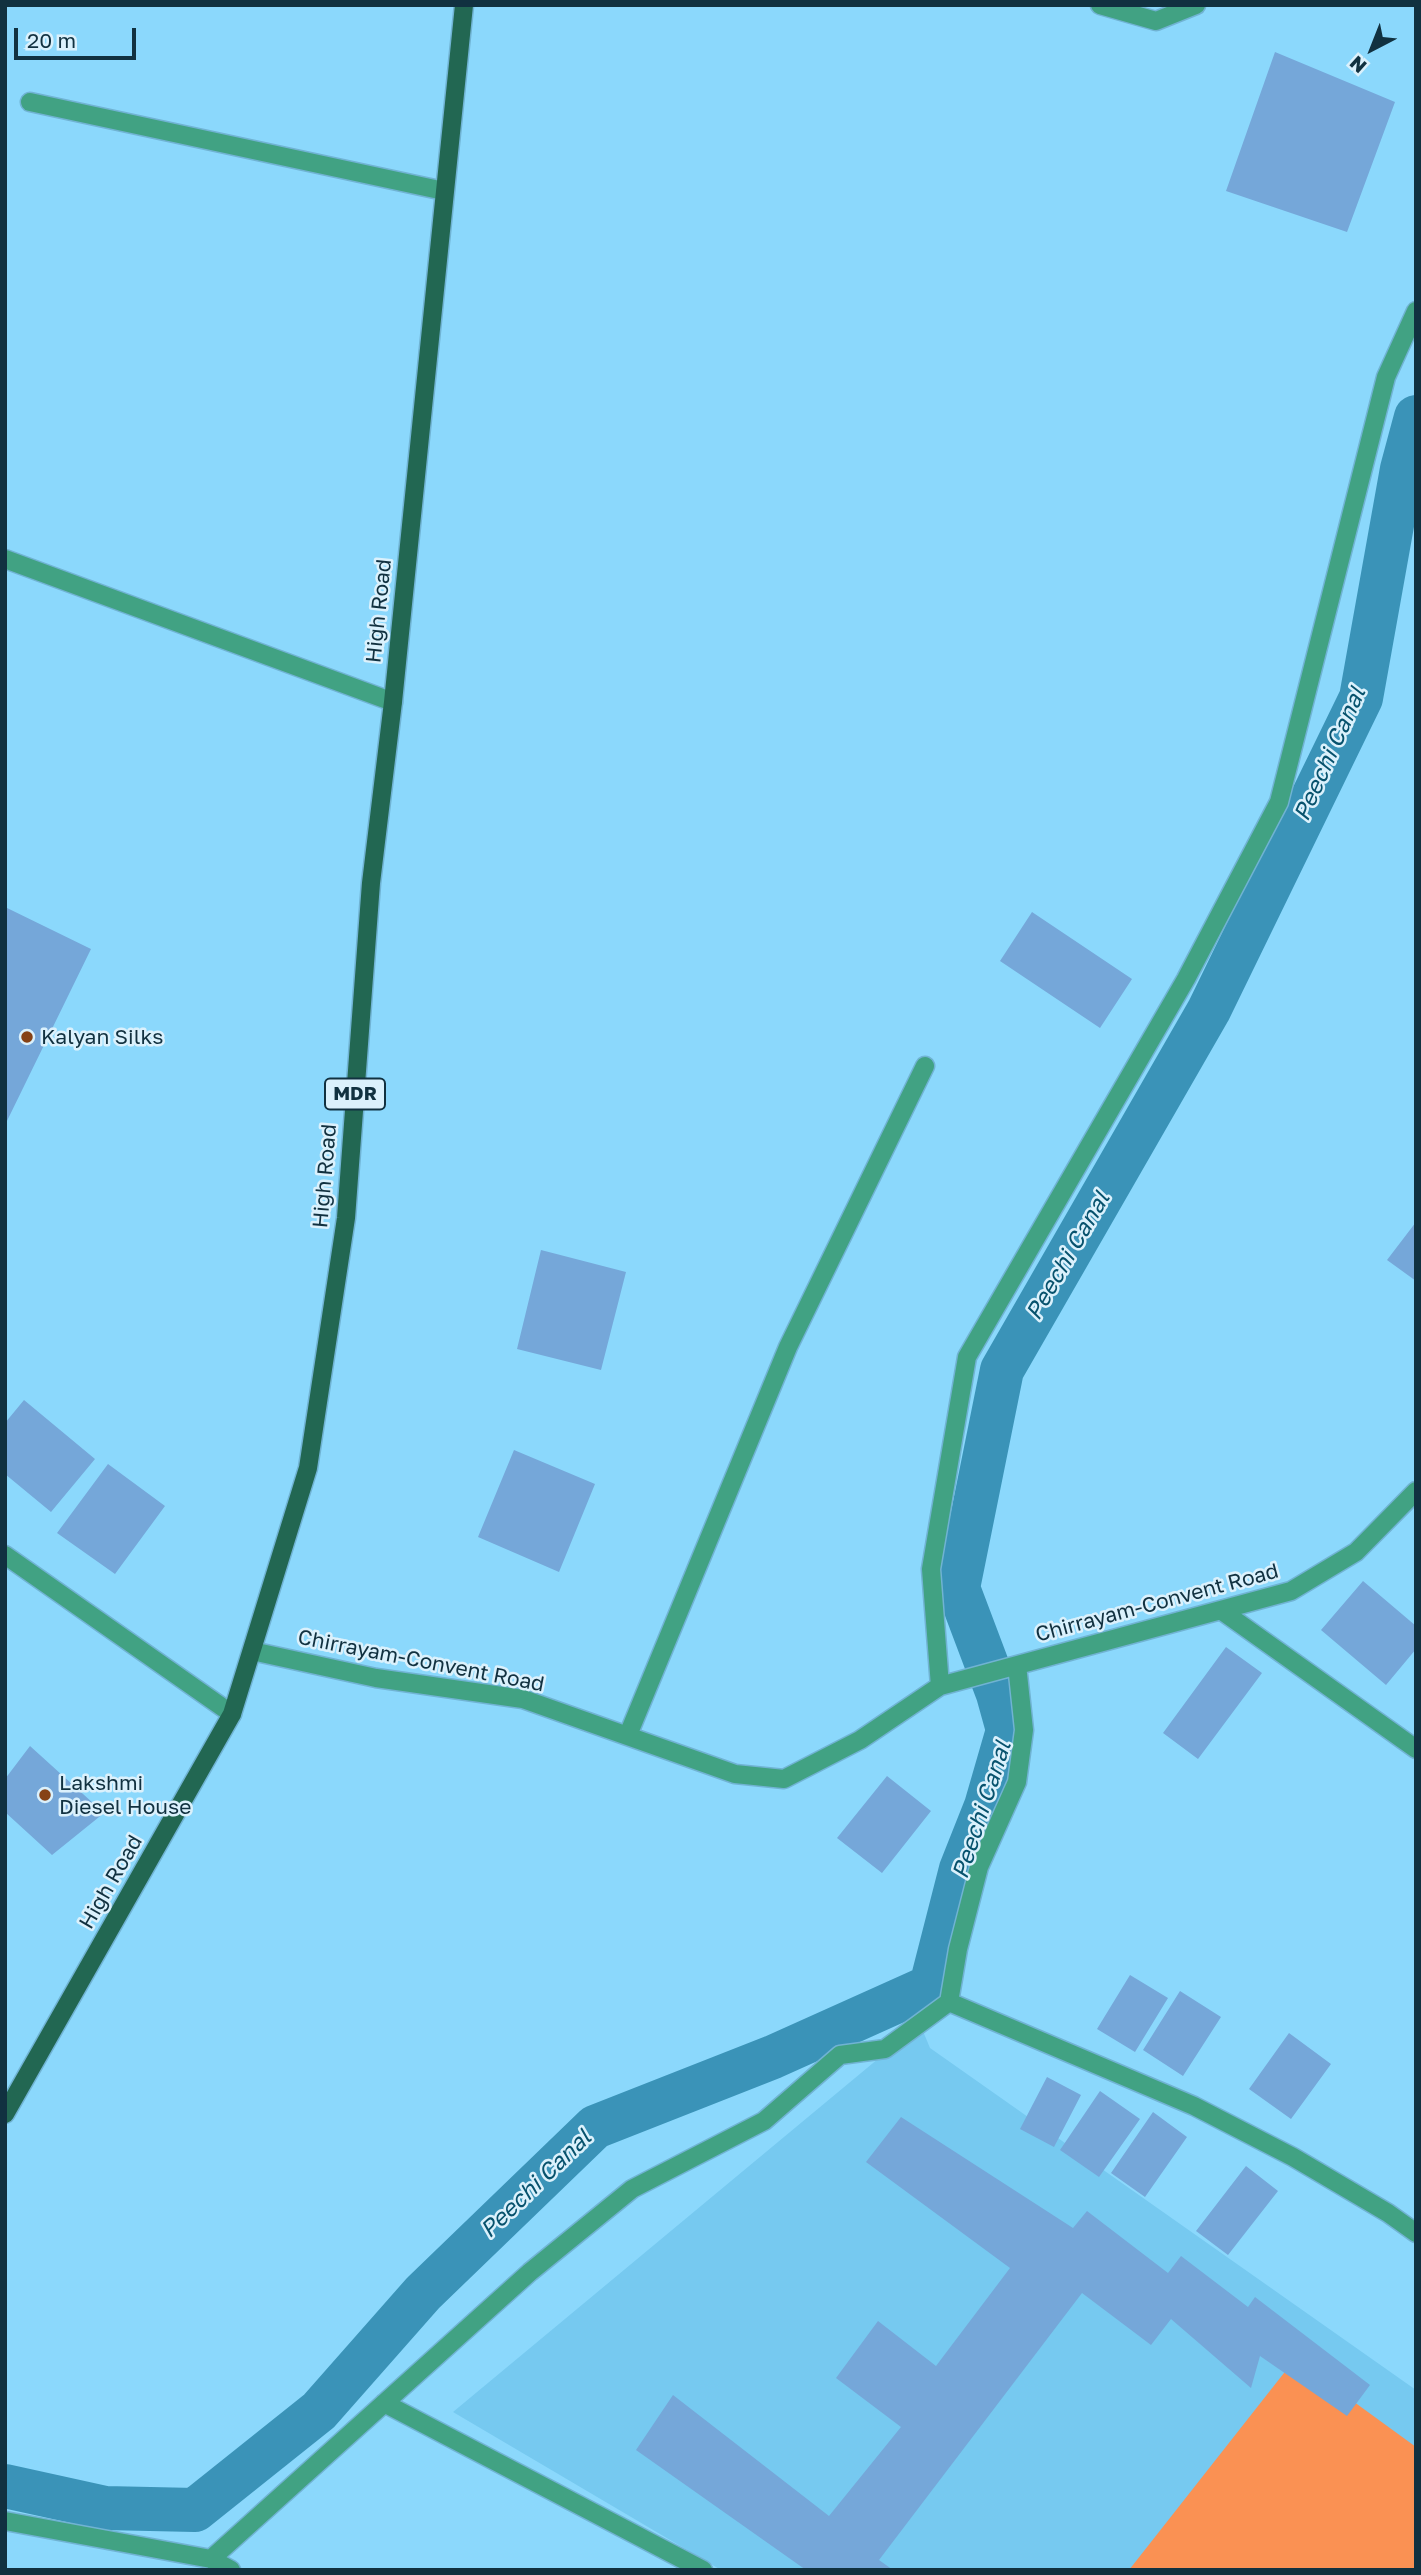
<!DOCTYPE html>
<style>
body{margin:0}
#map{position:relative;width:1421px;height:2575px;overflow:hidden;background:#8bd8fc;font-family:"Golos Text",sans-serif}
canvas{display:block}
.frame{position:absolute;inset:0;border:7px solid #113140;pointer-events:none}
.north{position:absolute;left:1337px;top:14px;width:70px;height:70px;-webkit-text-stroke:5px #dbf1fc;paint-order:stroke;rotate:222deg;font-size:19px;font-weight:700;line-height:28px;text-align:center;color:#113140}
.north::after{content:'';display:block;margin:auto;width:24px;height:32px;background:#113140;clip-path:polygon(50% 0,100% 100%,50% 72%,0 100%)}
.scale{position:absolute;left:14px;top:28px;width:122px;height:32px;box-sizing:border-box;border:4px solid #113140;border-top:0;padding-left:9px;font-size:21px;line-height:24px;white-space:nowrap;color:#113140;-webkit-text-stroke:5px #dbf1fc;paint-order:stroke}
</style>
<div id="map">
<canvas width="1421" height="2575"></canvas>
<div class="frame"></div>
<div class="north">N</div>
<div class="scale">20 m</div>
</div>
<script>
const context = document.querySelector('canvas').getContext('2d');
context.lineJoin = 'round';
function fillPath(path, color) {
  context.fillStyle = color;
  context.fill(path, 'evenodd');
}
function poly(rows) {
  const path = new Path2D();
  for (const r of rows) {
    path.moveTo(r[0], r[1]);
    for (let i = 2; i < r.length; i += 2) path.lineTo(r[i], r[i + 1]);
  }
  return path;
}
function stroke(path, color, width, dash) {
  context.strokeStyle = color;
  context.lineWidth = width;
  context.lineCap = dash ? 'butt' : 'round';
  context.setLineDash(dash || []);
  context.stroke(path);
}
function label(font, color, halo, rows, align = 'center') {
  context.font = font + ' "Golos Text",sans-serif';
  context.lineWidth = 5;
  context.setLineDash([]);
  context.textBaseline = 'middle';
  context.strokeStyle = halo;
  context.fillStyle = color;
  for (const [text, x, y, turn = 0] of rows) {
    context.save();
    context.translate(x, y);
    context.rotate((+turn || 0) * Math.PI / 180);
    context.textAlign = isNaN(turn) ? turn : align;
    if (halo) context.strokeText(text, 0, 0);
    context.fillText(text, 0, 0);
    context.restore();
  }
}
const built = poly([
 [920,2024,930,2048,1416,2390,1416,2570,721,2570,453,2412]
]);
const green = poly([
 [1295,2359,1416,2447,1416,2570,1129,2570]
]);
const canal = poly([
 [5,2486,105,2508,195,2510,319,2411,423,2293,595,2127,773,2057,931,1986,961,1869,986,1806,1008,1730,998,1694,958,1588,1002,1370,1209,1010,1361,698,1402,469,1416,417]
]);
const building = poly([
 [1275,52,1395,102,1347,232,1226,191],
 [5,907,91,949,5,1125],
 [1032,912,1132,979,1100,1028,1000,961],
 [1416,1222,1416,1281,1387,1260],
 [541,1250,626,1272,601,1370,517,1349],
 [24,1400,95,1459,51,1512,5,1474,5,1423],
 [514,1450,595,1484,559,1572,478,1537],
 [108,1464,165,1506,115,1574,57,1533],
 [1363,1581,1416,1626,1416,1649,1386,1685,1321,1630],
 [1226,1647,1262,1673,1198,1759,1163,1733],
 [30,1746,104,1813,52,1855,5,1812,5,1779],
 [887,1776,931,1811,882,1873,837,1838],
 [1130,1975,1168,1998,1135,2052,1097,2029],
 [1180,1991,1221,2017,1183,2076,1143,2050],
 [1289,2033,1331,2064,1291,2119,1249,2089],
 [1047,2077,1081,2095,1054,2147,1020,2129],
 [1100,2091,1140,2119,1099,2177,1060,2150],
 [1153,2112,1187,2137,1145,2197,1111,2173],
 [901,2117,1073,2228,1087,2211,1168,2273,1181,2256,1248,2307,1255,2297,1370,2385,1347,2416,1260,2356,1251,2388,1171,2319,1151,2345,1082,2293,879,2560,893,2570,806,2570,636,2450,673,2395,829,2516,901,2427,836,2378,878,2321,936,2366,1010,2268,866,2162],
 [1246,2166,1278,2191,1228,2255,1196,2231]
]);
const minor = poly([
 [1100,5,1156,21,1196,5],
 [30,102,444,191],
 [5,559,393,702],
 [5,1555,232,1714],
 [1222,1611,1416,1749],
 [252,1651,376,1678,523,1699,735,1774,784,1779,860,1740,940,1686,1291,1591,1356,1552,1416,1491],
 [940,1686,931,1569,967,1357,1186,979,1279,802,1386,377,1416,311],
 [628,1735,788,1347,925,1066],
 [949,2002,958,1949,979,1867,1017,1782,1024,1730,1017,1665],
 [384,2403,703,2570],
 [5,2521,211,2559,231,2570],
 [211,2559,530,2272,632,2189,764,2121,840,2055,885,2049,949,2002,1194,2106,1293,2157,1388,2213,1416,2233]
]);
const major = poly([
 [5,2114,232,1714,308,1468,346,1218,371,883,393,702,464,5]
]);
const markers = [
 [27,1037,7,"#864216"],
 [45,1795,7,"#864216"]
];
const shields = [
 [355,1094,60]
];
const shieldNames = [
 ["MDR",355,1094]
];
const streetNames = [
 ["High Road",379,611,-84],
 ["High Road",325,1176,-85],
 ["Chirrayam-Convent Road",1157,1603,-15],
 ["Chirrayam-Convent Road",421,1661,11],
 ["High Road",111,1882,-60]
];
const poiNames = [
 ["Kalyan Silks",41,1037],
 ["Lakshmi",59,1783],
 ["Diesel House",59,1807]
];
const waterNames = [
 ["Peechi Canal",1330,754,-66],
 ["Peechi Canal",1068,1256,-60],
 ["Peechi Canal",982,1810,-72],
 ["Peechi Canal",536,2184,-44]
];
fillPath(built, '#76c9f0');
fillPath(green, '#fa9153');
stroke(canal, '#3a93b8', 44);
fillPath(building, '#75a7d9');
stroke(minor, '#70b3d3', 21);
stroke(major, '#70b3d3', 21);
stroke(minor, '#41a283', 18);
stroke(major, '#226752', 18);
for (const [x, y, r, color] of markers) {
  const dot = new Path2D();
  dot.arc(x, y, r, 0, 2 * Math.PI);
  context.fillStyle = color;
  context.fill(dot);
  stroke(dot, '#dbf1fc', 2.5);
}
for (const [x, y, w] of shields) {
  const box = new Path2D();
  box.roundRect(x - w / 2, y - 15.5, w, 31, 5);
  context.fillStyle = '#dbf1fc';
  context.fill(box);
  stroke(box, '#113140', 2);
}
label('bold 19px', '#113140', null, shieldNames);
label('21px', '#113140', '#dbf1fc', streetNames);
label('21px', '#113140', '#dbf1fc', poiNames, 'left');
label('italic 23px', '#07526d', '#dbf1fc', waterNames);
</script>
